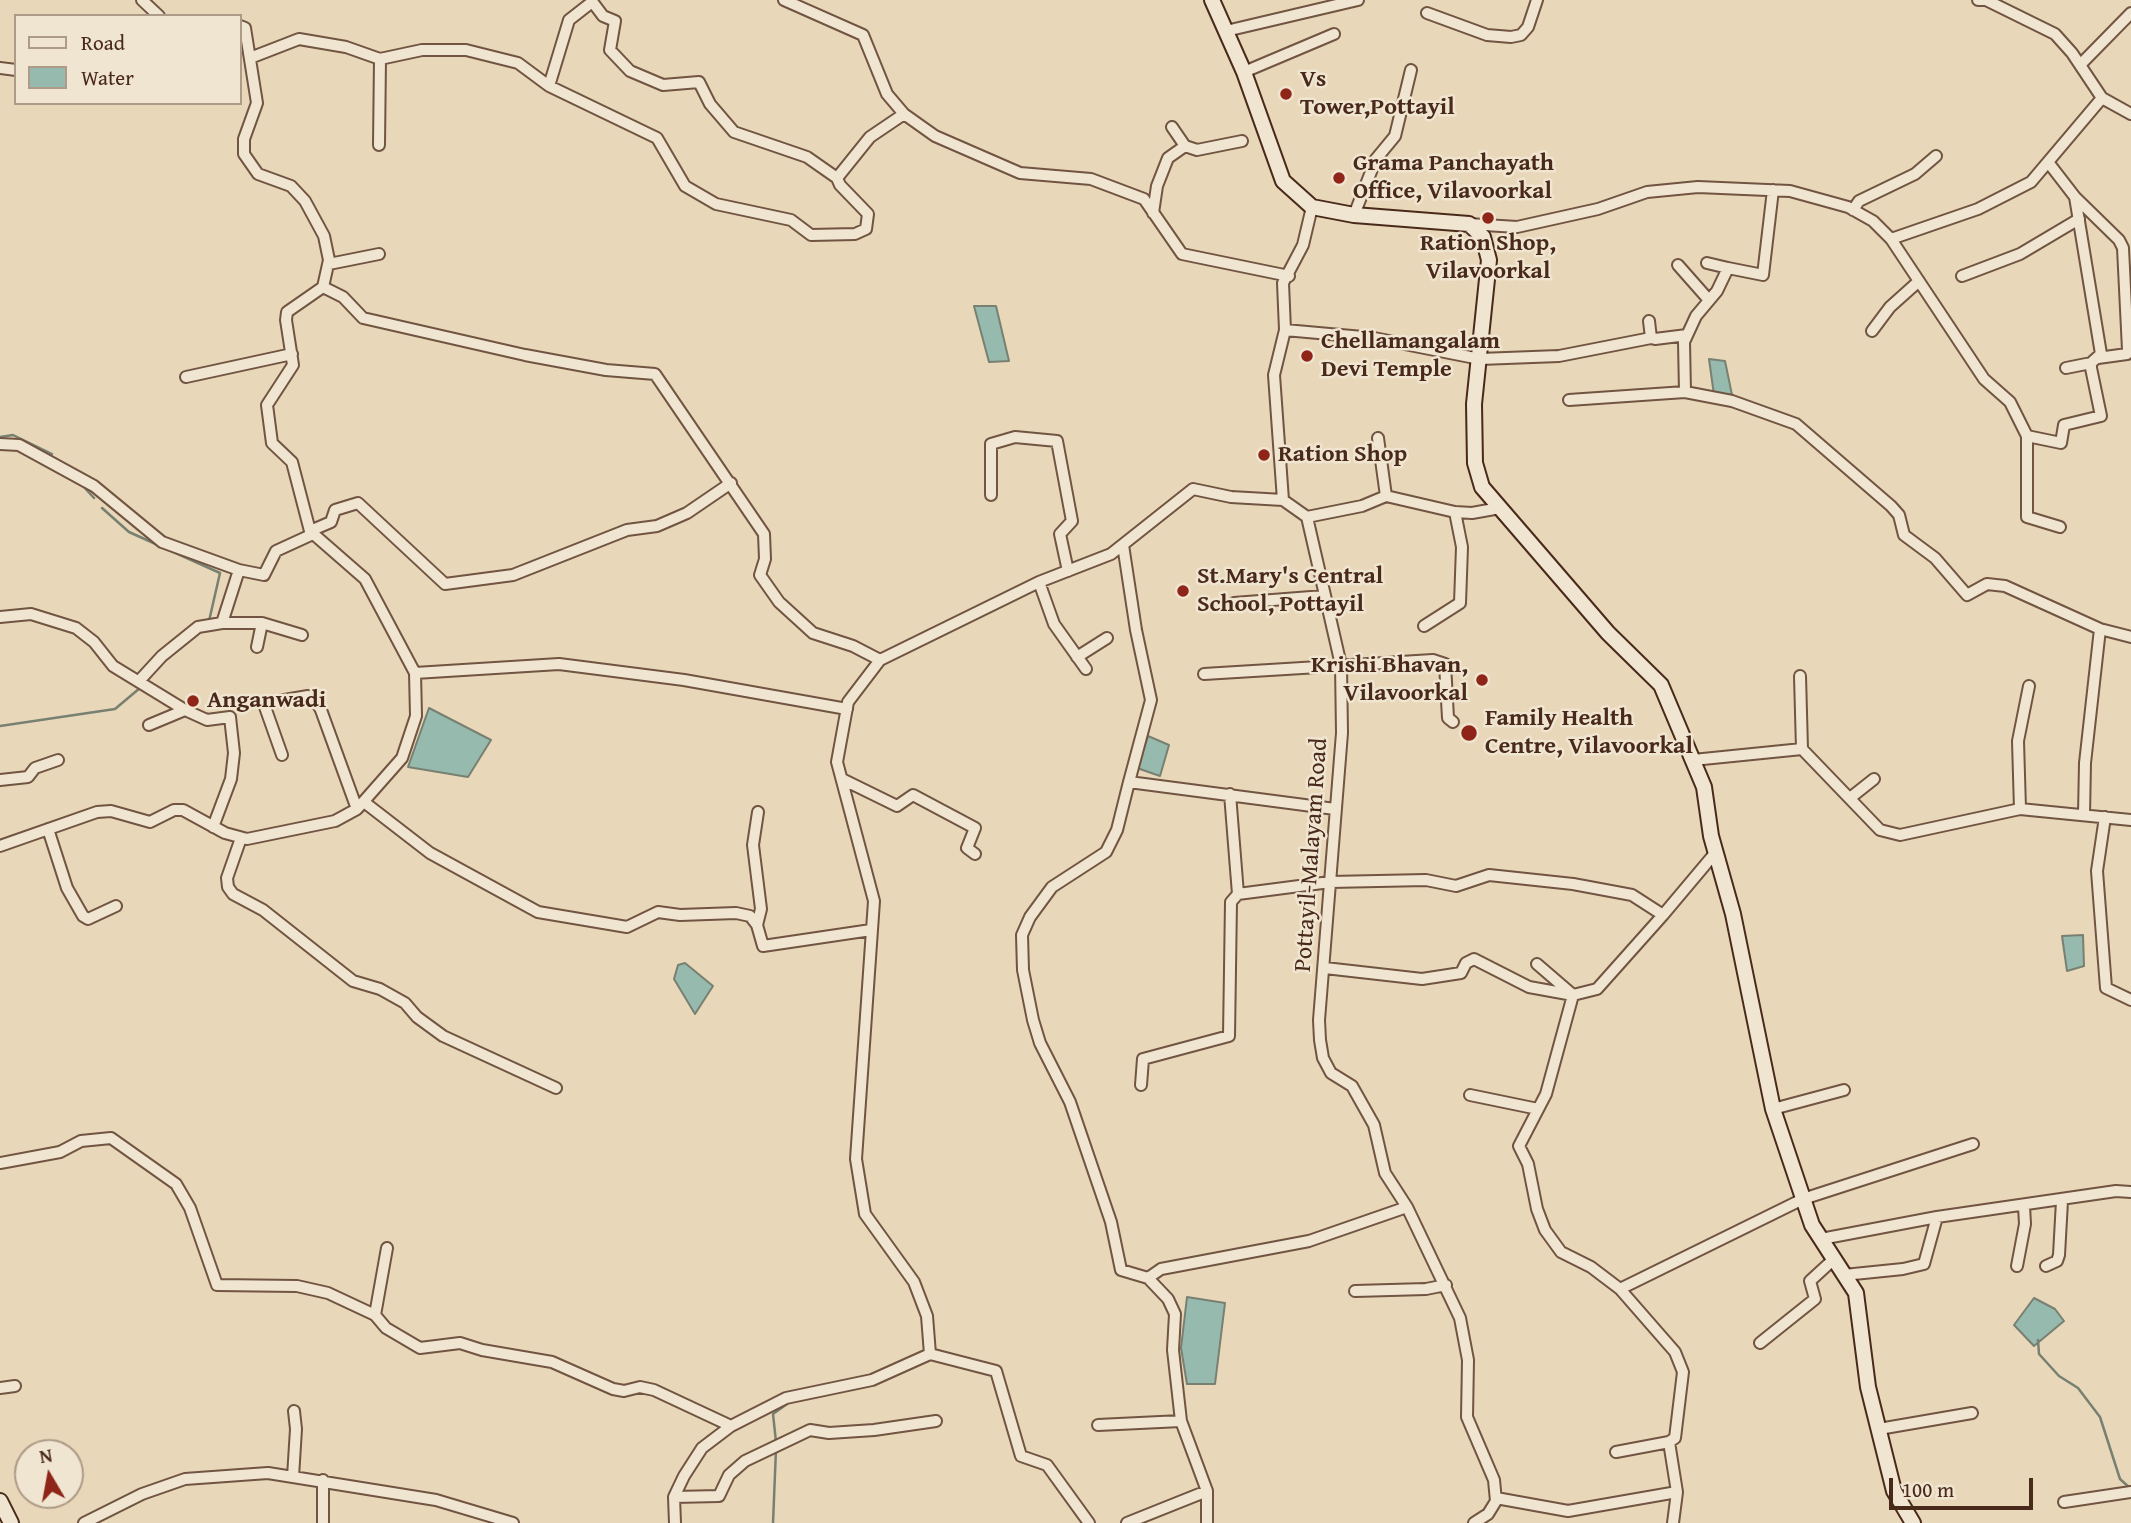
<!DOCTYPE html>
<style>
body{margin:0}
#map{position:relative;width:2131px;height:1523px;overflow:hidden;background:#e8d7b8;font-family:"Gentium Book Plus",serif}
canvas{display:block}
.legend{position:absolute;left:14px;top:14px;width:228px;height:91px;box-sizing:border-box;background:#f0e5d1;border:2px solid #ad9a87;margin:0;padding:9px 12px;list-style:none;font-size:21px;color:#492919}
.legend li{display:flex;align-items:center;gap:14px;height:35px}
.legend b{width:35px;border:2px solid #ad9a87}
.north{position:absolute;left:14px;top:1439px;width:70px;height:70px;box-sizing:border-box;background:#f0e5d1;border:2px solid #ad9a87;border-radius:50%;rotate:350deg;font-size:19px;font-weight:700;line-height:28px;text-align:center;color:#492919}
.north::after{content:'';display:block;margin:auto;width:24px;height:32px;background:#8f2418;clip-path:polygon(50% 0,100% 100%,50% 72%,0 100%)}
.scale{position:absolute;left:1889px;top:1478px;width:144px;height:32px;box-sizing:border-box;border:4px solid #492919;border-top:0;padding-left:9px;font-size:21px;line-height:24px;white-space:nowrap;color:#492919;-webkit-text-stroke:5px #f0e5d1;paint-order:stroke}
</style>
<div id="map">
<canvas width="2131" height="1523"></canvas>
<ul class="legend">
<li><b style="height:9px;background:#f0e5d1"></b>Road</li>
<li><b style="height:19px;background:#97baae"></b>Water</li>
</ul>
<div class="north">N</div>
<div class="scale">100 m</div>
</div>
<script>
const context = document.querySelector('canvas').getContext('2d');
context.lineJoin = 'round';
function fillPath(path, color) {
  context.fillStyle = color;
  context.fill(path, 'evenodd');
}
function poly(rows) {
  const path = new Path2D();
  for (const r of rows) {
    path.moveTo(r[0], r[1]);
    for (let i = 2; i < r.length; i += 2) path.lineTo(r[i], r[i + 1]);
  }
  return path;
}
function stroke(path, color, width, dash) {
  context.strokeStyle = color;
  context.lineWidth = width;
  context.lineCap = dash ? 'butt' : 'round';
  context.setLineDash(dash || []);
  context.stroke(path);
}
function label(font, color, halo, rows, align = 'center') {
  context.font = font + ' "Gentium Book Plus",serif';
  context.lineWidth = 5;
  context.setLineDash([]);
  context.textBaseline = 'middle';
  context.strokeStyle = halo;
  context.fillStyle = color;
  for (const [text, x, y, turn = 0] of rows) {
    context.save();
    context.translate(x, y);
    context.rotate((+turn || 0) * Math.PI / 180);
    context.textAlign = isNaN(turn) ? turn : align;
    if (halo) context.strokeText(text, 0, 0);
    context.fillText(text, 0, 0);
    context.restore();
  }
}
const water = poly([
 [974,306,996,306,1009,361,989,362,974,306],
 [1709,359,1725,361,1732,395,1714,395,1709,359],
 [429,708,491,740,468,777,408,767,429,708],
 [1148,736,1169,745,1160,776,1137,768,1148,736],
 [2083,935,2084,966,2067,971,2062,936,2083,935],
 [685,963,713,986,695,1014,674,979,678,965,685,963],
 [1187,1297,1225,1303,1215,1384,1187,1384,1181,1348,1187,1297],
 [2034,1298,2055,1309,2064,1321,2034,1346,2014,1325,2034,1298]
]);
const stream = poly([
 [0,437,13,435,52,454],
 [83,486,94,498],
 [102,508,129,532,220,573,209,621],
 [0,726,115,709,140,688],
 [2038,1340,2039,1354,2059,1376,2078,1388,2100,1417,2120,1479,2131,1489],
 [776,1442,773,1414,787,1404],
 [773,1523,776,1449]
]);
const street = poly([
 [142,0,159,16],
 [591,0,603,16,615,21,610,50,630,71,663,85,699,82,710,104,734,132,807,157,837,178,870,137,904,114,935,136,1020,173,1091,179,1144,199,1182,254,1289,276],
 [784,0,863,35,887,94,904,114],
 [1978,0,1986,0,2055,34,2072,53,2102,98],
 [1427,13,1487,35,1511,37,1521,35,1528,27,1537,0],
 [240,26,245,28,257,103,244,139,244,154,258,174,291,186,305,201,324,236,329,260,323,287,287,312,286,320,293,365,267,405,272,443,292,462,310,531,365,579,415,673,559,664,684,680,847,709],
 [1226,31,1358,0],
 [250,58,299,39,346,47,380,59,422,50,466,50,518,63,549,86,657,138,685,186,716,204,791,220,811,235,855,234,866,229,868,214,840,185,837,178],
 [2080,65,2131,13],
 [0,68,16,70],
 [1244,72,1334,34],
 [549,86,569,20,592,2],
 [1172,127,1185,146,1197,150,1242,141],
 [379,145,380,59],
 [2075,197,2119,240,2123,248,2128,350,2127,354,2098,358],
 [1312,207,1303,245,1283,283,1285,330,1274,375,1283,500,1307,517,1341,665,1342,733,1319,1020,1320,1040,1323,1058,1331,1073,1352,1086,1374,1125,1385,1173,1407,1207,1460,1318,1468,1360,1467,1417,1494,1480,1496,1501,1488,1514,1474,1523],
 [1853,210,1859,201,1915,174,1936,156],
 [1153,213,1157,186,1168,158,1185,146],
 [1354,215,1376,159,1395,136,1411,70],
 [1469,224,1517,227,1598,209,1647,192,1698,187,1790,191,1848,207,1873,221,1891,239,1984,379,2010,402,2027,436,2061,443,2064,425,2101,416,2091,368,2091,363,2101,354,2075,197,2048,162],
 [1891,239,1978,209,2031,182,2102,98,2131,114],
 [1707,263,1728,268],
 [329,264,379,254],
 [1678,265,1708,299],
 [1962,276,2020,254,2079,219],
 [323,287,343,297,363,318,525,355,606,370,655,374,764,534,765,559,760,575,779,602,813,633,853,646,880,660,1039,582,1111,554,1193,489,1231,497,1283,500],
 [1649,321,1651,338,1655,339,1687,335],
 [1285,330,1374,338,1480,359,1559,356,1651,338],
 [1872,331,1890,307,1919,281],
 [2066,368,2091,363],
 [186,377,292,354],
 [1685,392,1732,401,1796,424,1891,506,1899,515,1904,535,1935,558,1967,595,1987,584,2005,586,2100,629,2131,637],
 [1569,400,1685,392,1684,342,1696,316,1717,291,1728,268,1763,275,1773,190],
 [2027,436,2027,517,2060,527],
 [1378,438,1386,496,1455,512,1472,513,1500,508],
 [0,444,19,445,94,486,162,542,239,570,222,623,262,623,302,635],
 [991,495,991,444,1015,437,1057,441,1072,521,1060,534,1068,571],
 [1307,517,1362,506,1386,496],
 [310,531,331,522,335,510,358,503,445,584,513,575,627,530,657,526,687,513,731,483],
 [1123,545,1136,630,1151,700,1129,782],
 [239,570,264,575,276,551,313,534],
 [1039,582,1054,624,1086,669],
 [1234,603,1324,596],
 [0,617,31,614,76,628,94,642,113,666,185,710,207,720,230,717,234,753,231,779,213,827],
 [1424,626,1460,603,1462,547,1455,512],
 [257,647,262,623],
 [1077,657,1107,638],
 [1204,674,1433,660,1445,664,1448,718,1453,722],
 [1800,676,1802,749],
 [139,681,162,656,198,627,222,623],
 [149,725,185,710],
 [282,755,265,707,267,703,308,696,315,700,321,710,357,809],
 [1693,760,1802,749,1880,830,1900,835,2020,809,2131,820],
 [842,779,897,806,913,795,975,828,967,848,975,854],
 [0,780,28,777,35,768,58,760],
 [1850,798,1874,779],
 [364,802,430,853,538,912,627,927,658,912,680,915,736,913,750,916,757,925,763,946,871,930],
 [2020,809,2018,741,2029,686],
 [2084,815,2085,763,2100,629],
 [2105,817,2097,871,2106,988,2131,1000],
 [48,829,67,888,83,916,88,919,116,906],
 [241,838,227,878,228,887,233,894,263,910,353,981,380,989,405,1003,417,1017,443,1036,556,1088],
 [0,846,97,812,111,811,150,822,174,810,183,810,225,833,247,839,335,821,357,809,402,758,416,716,415,673],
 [1238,894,1330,882,1426,880,1456,886,1489,875,1573,884,1632,895,1663,915,1716,852],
 [757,925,761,909,753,845,758,812],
 [1537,964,1573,995,1546,1094,1519,1146,1528,1164,1537,1209,1545,1230,1561,1252,1591,1267,1620,1289,1675,1352,1683,1372,1675,1438,1669,1442,1616,1452],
 [1325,968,1422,979,1461,973,1466,963,1474,959,1529,987,1573,995,1597,989,1663,915],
 [1141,1085,1143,1059,1229,1036,1231,902,1238,894,1230,794],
 [1470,1095,1538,1109],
 [1773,1109,1844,1090],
 [0,1163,60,1152,81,1141,111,1138,176,1184,190,1208,217,1285,297,1286,328,1293,375,1315,386,1328,420,1348,460,1343,482,1350,552,1362,613,1389,624,1391,640,1387,654,1390,731,1426],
 [1821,1239,1937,1217],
 [2017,1266,2025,1224,2024,1206],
 [2046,1266,2057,1261,2059,1255,2062,1201],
 [1844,1275,1903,1269,1924,1264,1937,1217,2116,1191,2131,1192],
 [1148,1278,1161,1269,1309,1241,1407,1207],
 [1620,1289,1803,1199,1973,1144],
 [1355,1291,1426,1289,1446,1285],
 [375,1315,387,1248],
 [1760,1343,1815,1299,1810,1281,1834,1259],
 [930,1354,996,1371,1021,1456,1047,1465,1089,1523],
 [0,1388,15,1386],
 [1181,1421,1173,1350,1175,1314,1168,1299,1148,1278,1121,1270,1111,1222,1070,1102,1040,1043,1033,1020,1023,970,1022,935,1030,917,1052,887,1106,852,1117,830,1129,782,1335,809],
 [1098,1425,1181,1421,1207,1491,1207,1523],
 [1879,1429,1972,1413],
 [1669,1442,1677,1492,1673,1523],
 [293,1477,296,1429,294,1411],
 [323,1480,323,1523],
 [674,1497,719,1496,729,1475,745,1461,810,1430,829,1433,874,1430,936,1421],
 [1496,1498,1568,1511,1677,1492],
 [2064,1502,2131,1492],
 [84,1523,142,1494,185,1479,268,1473,436,1500,513,1523],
 [675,1523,674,1497,684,1476,702,1448,731,1426,786,1398,872,1380,930,1354,927,1316,914,1282,865,1214,856,1159,874,901,837,762,848,702,880,660],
 [1127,1523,1207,1491]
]);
const secondary = poly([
 [1212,0,1244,72,1283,181,1312,207,1354,215,1469,224,1483,237,1489,260,1474,404,1475,463,1482,487,1608,633,1661,685,1704,787,1711,836,1733,914,1773,1109,1812,1225,1856,1293,1868,1387,1894,1491,1913,1523],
 [0,1501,11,1523]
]);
const markers = [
 [1286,94,7,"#8f2418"],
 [1339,178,7,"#8f2418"],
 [1488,218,7,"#8f2418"],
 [1307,356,7,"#8f2418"],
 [1264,455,7,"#8f2418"],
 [1183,591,7,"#8f2418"],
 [1482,680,7,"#8f2418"],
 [193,701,7,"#8f2418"],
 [1469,733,9,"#8f2418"]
];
const poiNames = [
 ["Vs",1300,80],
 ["Tower,Pottayil",1300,108],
 ["Grama Panchayath",1353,164],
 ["Office, Vilavoorkal",1353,192],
 ["Ration Shop,",1488,244,"center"],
 ["Vilavoorkal",1488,272,"center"],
 ["Chellamangalam",1321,342],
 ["Devi Temple",1321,370],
 ["Ration Shop",1278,455],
 ["St.Mary's Central",1197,577],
 ["School, Pottayil",1197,605],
 ["Krishi Bhavan,",1468,666,"right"],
 ["Vilavoorkal",1468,694,"right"],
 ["Anganwadi",207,701],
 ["Family Health",1485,719],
 ["Centre, Vilavoorkal",1485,747]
];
const streetNames = [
 ["Pottayil-Malayam Road",1312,855,-86]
];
fillPath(water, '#97baae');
stroke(water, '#788072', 2);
stroke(stream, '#788072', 2.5);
stroke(street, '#715441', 14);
stroke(secondary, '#492919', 18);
stroke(street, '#f0e5d1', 10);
stroke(secondary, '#f0e5d1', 14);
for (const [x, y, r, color] of markers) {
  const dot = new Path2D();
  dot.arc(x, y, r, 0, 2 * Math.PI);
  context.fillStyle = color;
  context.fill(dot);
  stroke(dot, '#f0e5d1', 2.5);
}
label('bold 24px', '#492919', '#f0e5d1', poiNames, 'left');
label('24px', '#492919', '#f0e5d1', streetNames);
</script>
